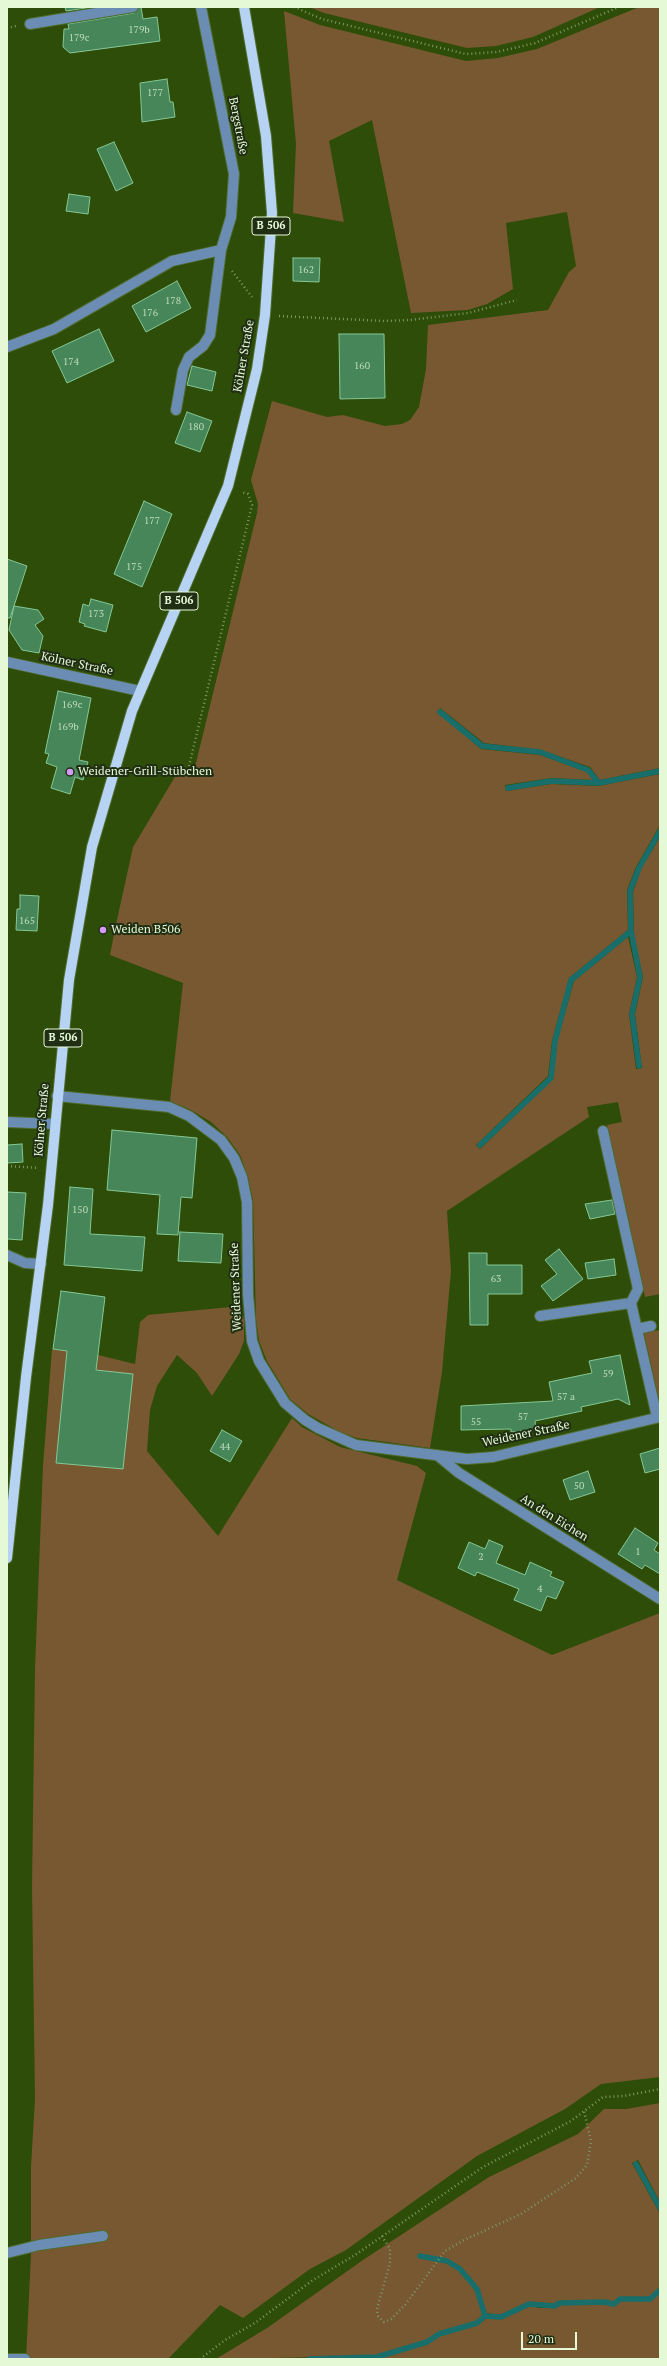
<!DOCTYPE html>
<meta charset="utf-8">
<style>
body{margin:0}
#map{position:relative;width:667px;height:2366px;overflow:hidden;background:#2e4d09;font-family:"PT Serif",serif}
canvas{display:block}
.frame{position:absolute;inset:0;border:8px solid #e5f9d7;pointer-events:none}
.scale{position:absolute;left:521px;top:2332px;width:56px;height:18px;box-sizing:border-box;border:2px solid #e5f9d7;border-top:0;padding-left:5px;font-size:12px;line-height:14px;white-space:nowrap;color:#e5f9d7;-webkit-text-stroke:3px #202e13;paint-order:stroke}
</style>
<div id="map">
<canvas width="667" height="2366"></canvas>
<div class="frame"></div>
<div class="scale">20 m</div>
</div>
<script>
const context = document.querySelector('canvas').getContext('2d');
context.lineJoin = 'round';
function fillPath(path, color) {
  context.fillStyle = color;
  context.fill(path, 'evenodd');
}
function poly(rows) {
  const path = new Path2D();
  for (const r of rows) {
    path.moveTo(r[0], r[1]);
    for (let i = 2; i < r.length; i += 2) path.lineTo(r[i], r[i + 1]);
  }
  return path;
}
function stroke(path, color, width, dash) {
  context.strokeStyle = color;
  context.lineWidth = width;
  context.lineCap = dash ? 'butt' : 'round';
  context.setLineDash(dash || []);
  context.stroke(path);
}
function label(font, color, halo, rows, align = 'center') {
  context.font = font + ' "PT Serif",serif';
  context.lineWidth = 4;
  context.setLineDash([]);
  context.textBaseline = 'middle';
  context.strokeStyle = halo;
  context.fillStyle = color;
  for (const [text, x, y, turn = 0] of rows) {
    context.save();
    context.translate(x, y);
    context.rotate((+turn || 0) * Math.PI / 180);
    context.textAlign = isNaN(turn) ? turn : align;
    if (halo) context.strokeText(text, 0, 0);
    context.fillText(text, 0, 0);
    context.restore();
  }
}
const green = poly([
 [309,7,600,7,533,37,496,46,467,48,324,13],
 [639,7,660,7,660,768,600,780,590,767,541,750,484,743,440,708,437,712,481,749,540,755,587,772,593,780,551,778,505,785,506,791,551,784,598,786,660,774,660,825,636,867,627,890,628,930,569,978,552,1041,548,1076,476,1145,480,1149,553,1079,557,1042,574,981,628,937,637,977,629,1014,636,1069,642,1068,635,1014,643,977,634,936,633,892,641,869,660,837,660,1294,645,1297,607,1125,622,1122,618,1102,587,1107,589,1117,447,1211,451,1271,442,1372,430,1448,357,1438,340,1432,308,1414,290,1399,267,1361,259,1341,256,1319,253,1200,248,1177,240,1155,227,1137,211,1122,191,1110,170,1101,183,983,110,955,115,929,133,847,179,770,194,771,257,513,258,504,251,480,272,401,327,417,343,415,385,426,402,424,410,420,419,407,426,369,428,325,548,310,569,272,576,266,567,212,506,223,513,289,487,304,468,310,411,313,372,120,329,141,344,222,293,213,296,144,284,11,320,25,466,61,498,58,537,49],
 [230,1307,240,1310,244,1319,244,1341,239,1354,212,1396,197,1373,177,1355,157,1386,150,1410,147,1451,218,1536,292,1418,302,1427,340,1447,417,1466,426,1473,397,1580,552,1655,660,1613,660,2077,601,2084,565,2109,477,2156,346,2250,310,2269,243,2318,220,2305,168,2359,26,2359,31,2254,31,2166,35,2099,32,1887,35,1668,43,1466,52,1349,98,1355,135,1364,140,1322,148,1315],
 [660,1330,660,1405,644,1333],
 [660,2103,660,2202,638,2160,632,2163,660,2214,660,2289,650,2298,620,2297,613,2302,603,2300,559,2301,554,2304,528,2303,501,2315,485,2313,477,2322,439,2332,427,2340,377,2356,216,2359,267,2328,363,2260,489,2177,578,2134,604,2109,626,2109],
 [660,2292,660,2359,374,2359,428,2344,440,2336,477,2324,486,2319,502,2318,529,2305,539,2308,555,2308,560,2305,604,2303,614,2306,620,2301,650,2300]
]);
const stream = poly([
 [440,712,482,746,540,752,588,770,599,783,660,771],
 [508,788,551,781,599,783],
 [631,931,640,977,632,1014,639,1066],
 [480,1145,551,1078,555,1041,571,980,631,931,630,891,639,868,660,831],
 [636,2164,660,2208],
 [420,2256,447,2261,460,2269,477,2289,485,2316],
 [309,2359,377,2357,427,2342,439,2334,477,2323,485,2316,501,2317,529,2304,555,2306,559,2303,604,2302,614,2304,620,2299,650,2299,660,2290]
]);
const building = poly([
 [65,7,93,7,66,11,65,7],
 [139,7,141,7,143,19,157,17,160,41,70,53,63,47,64,29,69,29,68,24,134,13,139,7],
 [167,79,170,102,173,102,175,117,142,122,140,83,167,79],
 [114,142,133,183,116,191,97,149,114,142],
 [69,194,90,197,88,214,66,211,69,194],
 [293,258,320,258,319,282,293,281,293,258],
 [177,281,191,308,146,332,132,306,177,281],
 [99,329,114,361,67,383,52,351,99,329],
 [339,334,384,334,385,398,340,399,339,334],
 [192,366,216,372,212,391,187,385,192,366],
 [187,412,212,421,200,452,175,443,187,412],
 [144,501,172,514,142,587,114,574,144,501],
 [7,559,27,566,14,606,38,610,44,619,35,625,43,636,39,653,22,650,9,630,14,606,10,618,7,618,7,559],
 [91,599,113,605,106,632,84,626,85,624,79,622,83,604,89,606,91,599],
 [58,691,91,698,79,760,88,762,83,780,75,777,70,794,51,788,57,767,46,763,49,754,45,753,58,691],
 [20,895,39,896,37,931,16,930,17,909,20,909,20,895],
 [112,1130,197,1138,192,1198,181,1197,178,1235,157,1234,160,1195,107,1190,112,1130],
 [22,1144,23,1162,7,1163,7,1145,22,1144],
 [70,1187,93,1189,90,1234,145,1237,142,1271,64,1265,70,1187],
 [7,1192,26,1193,22,1240,7,1239,7,1192],
 [612,1200,615,1214,590,1219,585,1204,612,1200],
 [180,1232,223,1234,221,1263,178,1261,180,1232],
 [559,1249,583,1279,553,1301,541,1286,557,1274,545,1260,559,1249],
 [469,1253,487,1253,487,1265,522,1265,522,1294,488,1294,488,1325,470,1325,469,1253],
 [614,1259,616,1275,588,1279,585,1263,614,1259],
 [61,1291,105,1297,96,1370,133,1374,123,1469,56,1463,67,1351,53,1349,61,1291],
 [620,1355,630,1405,618,1399,581,1407,582,1411,535,1421,536,1430,511,1432,511,1429,461,1430,461,1406,553,1401,549,1382,592,1373,589,1361,620,1355],
 [222,1430,242,1441,230,1462,210,1451,222,1430],
 [660,1448,660,1469,645,1473,640,1454,660,1448],
 [588,1471,595,1492,570,1500,563,1480,588,1471],
 [635,1528,658,1543,654,1550,660,1554,660,1574,645,1565,642,1569,618,1554,635,1528],
 [489,1540,503,1546,496,1563,525,1575,530,1562,552,1572,550,1576,564,1582,556,1599,547,1596,541,1611,514,1600,519,1589,477,1572,475,1576,458,1568,469,1542,485,1549,489,1540]
]);
const path = poly([
 [294,7,322,19,466,54,497,52,535,43,619,7],
 [7,28,16,26],
 [232,271,252,297],
 [279,316,384,321,410,320,468,313,517,300],
 [189,766,252,505,248,494,241,492],
 [7,1166,38,1168],
 [382,2236,390,2249,390,2263,377,2309,378,2316,384,2322,391,2319,405,2305,445,2251,464,2240,521,2214,576,2178,587,2165,591,2141,584,2111],
 [200,2359,225,2340,255,2323,313,2280,355,2255,483,2167,571,2121,603,2097,624,2096,660,2089]
]);
const minor = poly([
 [30,24,133,7],
 [7,347,54,329,172,261,221,250],
 [176,410,183,370,189,357,203,346,210,335,221,250,231,217,234,174,201,7],
 [7,662,140,691],
 [57,1096,169,1107,189,1116,221,1140,234,1158,242,1177,247,1202,248,1294,252,1341,259,1361,285,1403,305,1420,318,1428,356,1445,467,1459,493,1457,660,1417],
 [7,1122,55,1124],
 [603,1131,638,1289,631,1303],
 [7,1255,25,1263,41,1264],
 [540,1316,631,1303,657,1417],
 [637,1329,651,1326],
 [437,1455,459,1473,660,1599],
 [7,2253,39,2245,103,2236],
 [7,2359,25,2359]
]);
const major = poly([
 [7,1558,26,1377,48,1205,69,980,92,847,132,711,228,486,257,369,265,315,272,213,266,136,244,7]
]);
const markers = [
 [70,772,4,"#d69bfa"],
 [103,930,4,"#d69bfa"]
];
const numberNames = [
 ["179b",139,30],
 ["179c",79,38],
 ["177",155,93],
 ["162",306,270],
 ["178",173,301],
 ["176",150,313],
 ["174",71,362],
 ["160",362,366],
 ["180",196,427],
 ["177",152,521],
 ["175",134,567],
 ["173",96,614],
 ["169c",72,705],
 ["169b",68,727],
 ["165",27,921],
 ["150",80,1210],
 ["63",496,1279],
 ["59",608,1374],
 ["57 a",566,1397],
 ["57",523,1417],
 ["55",476,1422],
 ["44",225,1447],
 ["50",579,1486],
 ["1",638,1552],
 ["2",481,1557],
 ["4",540,1589]
];
const shields = [
 [271,226,38],
 [179,601,38],
 [63,1038,38]
];
const shieldNames = [
 ["B 506",271,226],
 ["B 506",179,601],
 ["B 506",63,1038]
];
const streetNames = [
 ["Bergstraße",238,126,79],
 ["Kölner Straße",244,356,-80],
 ["Kölner Straße",77,664,12],
 ["Kölner Straße",42,1120,-85],
 ["Weidener Straße",236,1287,-92],
 ["Weidener Straße",526,1434,-12],
 ["An den Eichen",554,1518,32]
];
const poiNames = [
 ["Weidener-Grill-Stübchen",78,772],
 ["Weiden B506",111,930]
];
fillPath(green, '#775830');
stroke(stream, '#176e6b', 5.5);
fillPath(building, '#468659');
stroke(building, '#85c896', 1);
stroke(minor, '#4f6c2e', 12);
stroke(major, '#4f6c2e', 12);
stroke(path, '#7d9762', 2.5, [1, 3]);
stroke(minor, '#6b8db4', 10);
stroke(major, '#b7d3f3', 10);
for (const [x, y, r, color] of markers) {
  const dot = new Path2D();
  dot.arc(x, y, r, 0, 2 * Math.PI);
  context.fillStyle = color;
  context.fill(dot);
  stroke(dot, '#202e13', 1.5);
}
label('10px', '#bddcb8', null, numberNames);
for (const [x, y, w] of shields) {
  const box = new Path2D();
  box.roundRect(x - w / 2, y - 9, w, 18, 3);
  context.fillStyle = '#202e13';
  context.fill(box);
  stroke(box, '#e5f9d7', 1);
}
label('bold 11px', '#e5f9d7', null, shieldNames);
label('12px', '#e5f9d7', '#202e13', streetNames);
label('12px', '#e5f9d7', '#202e13', poiNames, 'left');
</script>
